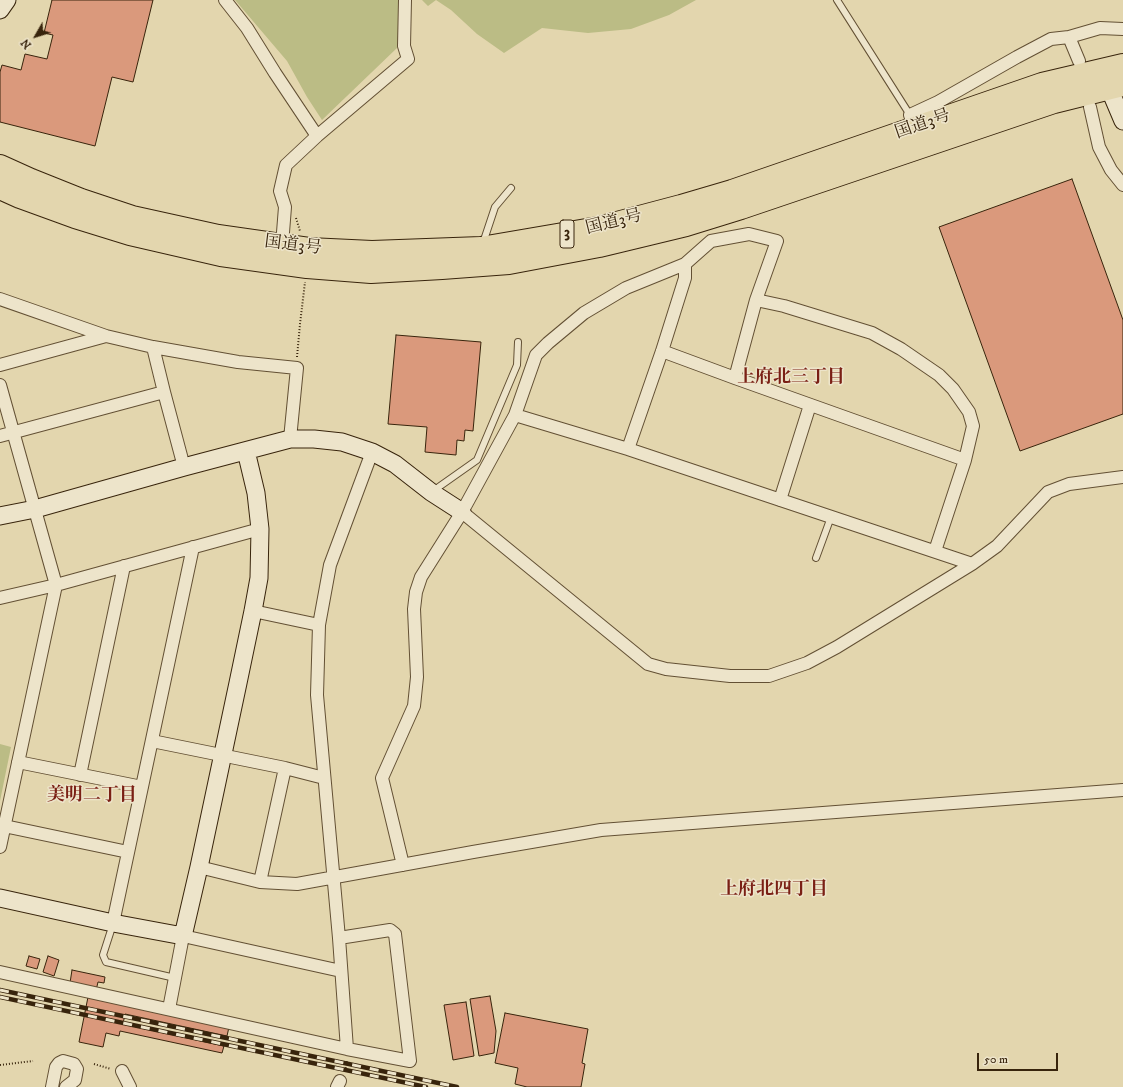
<!DOCTYPE html>
<meta charset="utf-8">
<style>
body{margin:0}
#map{position:relative;width:1123px;height:1087px;overflow:hidden;background:#e3d6ae;font-family:"IM FELL DW Pica",serif}
canvas{display:block}
.north{position:absolute;left:16px;top:16px;width:40px;height:40px;-webkit-text-stroke:3px #ede4ca;paint-order:stroke;rotate:231deg;font-size:11px;font-weight:700;line-height:16px;text-align:center;color:#38240c}
.north::after{content:'';display:block;margin:auto;width:14px;height:18px;background:#38240c;clip-path:polygon(50% 0,100% 100%,50% 72%,0 100%)}
.scale{position:absolute;left:977px;top:1053px;width:81px;height:18px;box-sizing:border-box;border:2px solid #38240c;border-top:0;padding-left:5px;font-size:12px;line-height:14px;white-space:nowrap;color:#38240c;-webkit-text-stroke:3px #ede4ca;paint-order:stroke}
</style>
<div id="map">
<canvas width="1123" height="1087"></canvas>
<div class="north">N</div>
<div class="scale">50 m</div>
</div>
<script>
const context = document.querySelector('canvas').getContext('2d');
context.lineJoin = 'round';
function fillPath(path, color) {
  context.fillStyle = color;
  context.fill(path, 'evenodd');
}
function poly(rows) {
  const path = new Path2D();
  for (const r of rows) {
    path.moveTo(r[0], r[1]);
    for (let i = 2; i < r.length; i += 2) path.lineTo(r[i], r[i + 1]);
  }
  return path;
}
function stroke(path, color, width, dash) {
  context.strokeStyle = color;
  context.lineWidth = width;
  context.lineCap = dash ? 'butt' : 'round';
  context.setLineDash(dash || []);
  context.stroke(path);
}
function label(font, color, halo, rows, align = 'center') {
  context.font = font + ' "IM FELL DW Pica","Noto Serif JP",serif';
  context.lineWidth = 3;
  context.setLineDash([]);
  context.textBaseline = 'middle';
  context.strokeStyle = halo;
  context.fillStyle = color;
  for (const [text, x, y, turn = 0] of rows) {
    context.save();
    context.translate(x, y);
    context.rotate((+turn || 0) * Math.PI / 180);
    context.textAlign = isNaN(turn) ? turn : align;
    if (halo) context.strokeText(text, 0, 0);
    context.fillText(text, 0, 0);
    context.restore();
  }
}
const green = poly([
 [235,0,404,0,404,22,397,48,322,120,307,97,287,61],
 [422,0,696,0,669,15,631,29,588,33,542,28,504,53,477,34,451,10,436,0,428,6],
 [0,744,11,747,0,801]
]);
const building = poly([
 [52,0,153,0,133,82,112,77,95,146,0,122,0,72,2,65,21,70,25,54,47,59,53,35,44,33,52,0],
 [1072,179,1123,320,1123,414,1020,451,939,227,1072,179],
 [396,335,481,342,473,431,465,430,464,441,457,440,456,455,425,452,427,427,388,424,396,335],
 [29,956,40,959,37,969,26,966,29,956],
 [48,956,59,960,54,976,43,972,48,956],
 [72,970,105,977,104,983,98,982,94,999,229,1027,227,1036,125,1014,123,1024,224,1046,222,1053,120,1031,119,1036,106,1033,103,1047,79,1042,90,987,70,983,72,970],
 [490,996,496,1031,494,1053,479,1056,470,999,490,996],
 [466,1002,474,1056,453,1060,444,1005,466,1002],
 [505,1013,588,1029,582,1063,585,1064,581,1087,527,1087,515,1084,518,1068,495,1063,505,1013]
]);
const path = poly([
 [296,218,300,231],
 [297,357,300,324,305,282],
 [94,1064,111,1069],
 [0,1065,33,1061],
 [345,1071,347,1060]
]);
const lane = poly([
 [837,0,910,115],
 [483,243,495,207,511,188],
 [433,491,477,460,517,365,518,342],
 [816,558,831,517],
 [113,924,103,955,106,962,175,978]
]);
const street = poly([
 [225,0,247,28,275,73,317,136],
 [1069,37,1079,61],
 [1090,107,1099,147,1111,170,1123,185],
 [915,128,910,115,938,102,1017,57,1051,39,1069,37,1100,28,1123,29],
 [282,245,285,207,280,191,286,165,317,136,408,59,404,46,405,0],
 [685,264,711,241,749,234,777,241,756,300],
 [0,299,106,336,153,347,238,362,297,368,290,439],
 [153,347,164,392,184,467],
 [662,351,735,378,965,460],
 [0,365,106,336],
 [735,378,756,300,784,306,872,333,901,349,939,375,953,389,969,412,973,426,965,460,935,551],
 [0,385,56,585,0,847],
 [515,415,628,449,972,564],
 [0,436,164,392],
 [780,500,810,405],
 [462,512,648,664,666,669,730,676,769,676,807,663,837,647,972,564,997,546,1048,492,1069,484,1123,477],
 [0,598,56,585,260,529],
 [253,611,319,625],
 [152,741,285,768,324,778],
 [18,762,142,787],
 [80,775,124,566],
 [0,825,128,852],
 [403,865,382,778,414,706,417,677,414,609,416,592,421,577,462,512,515,415,536,355,548,343,584,313,626,288,685,264,685,278,662,351,628,449],
 [199,867,260,882,297,884,473,852,601,830,1123,790],
 [260,882,285,768],
 [113,923,193,547],
 [0,972,347,1049,410,1061,395,934,390,930,339,938],
 [169,1009,183,936,341,971],
 [347,1049,339,938,317,695,319,625,330,565,372,452],
 [122,1071,130,1087],
 [52,1087,56,1067,59,1063,63,1061,74,1064,77,1069,75,1080,66,1087],
 [337,1087,340,1081]
]);
const secondary = poly([
 [0,10,7,0],
 [1109,88,1123,121],
 [0,516,35,509,184,467,290,439,314,439,342,442,372,452,395,464,431,492,462,512],
 [0,898,113,923,183,936,199,867,238,683,253,611,259,578,260,529,256,493,246,451]
]);
const highway = poly([
 [0,166,31,180,81,200,132,217,218,236,309,249,372,252,481,248,598,228,681,206,732,191,1042,84,1123,65],
 [0,188,20,197,75,217,130,234,221,255,307,267,371,272,442,268,509,263,599,246,686,225,741,208,1054,102,1123,85]
]);
const rail = poly([
 [0,990,457,1087],
 [0,997,426,1087]
]);
const shields = [
 [567,234,14]
];
const shieldNames = [
 ["3",567,234]
];
const streetNames = [
 ["国道3号",923,125,-19],
 ["国道3号",614,223,-14],
 ["国道3号",293,246,7]
];
const neighbourhoodNames = [
 ["上府北三丁目",791,378],
 ["美明二丁目",92,796],
 ["上府北四丁目",774,890]
];
fillPath(green, '#bbbc85');
fillPath(building, '#da997c');
stroke(building, '#38240c', 1);
stroke(lane, '#635034', 8);
stroke(street, '#635034', 14);
stroke(secondary, '#38240c', 19);
stroke(highway, '#38240c', 24);
stroke(path, '#38240c', 2, [1, 2]);
stroke(lane, '#ede4ca', 6);
stroke(street, '#ede4ca', 12);
stroke(secondary, '#ede4ca', 17);
stroke(highway, '#e3d6ae', 22);
stroke(rail, '#38240c', 4.5);
stroke(rail, '#ede4ca', 3, [9]);
for (const [x, y, w] of shields) {
  const box = new Path2D();
  box.roundRect(x - w / 2, y - 14, w, 28, 3);
  context.fillStyle = '#ede4ca';
  context.fill(box);
  stroke(box, '#38240c', 1);
}
label('bold 16px', '#38240c', null, shieldNames);
label('17px', '#38240c', '#ede4ca', streetNames);
label('bold 18px', '#7a1f14', '#ede4ca', neighbourhoodNames);
</script>
